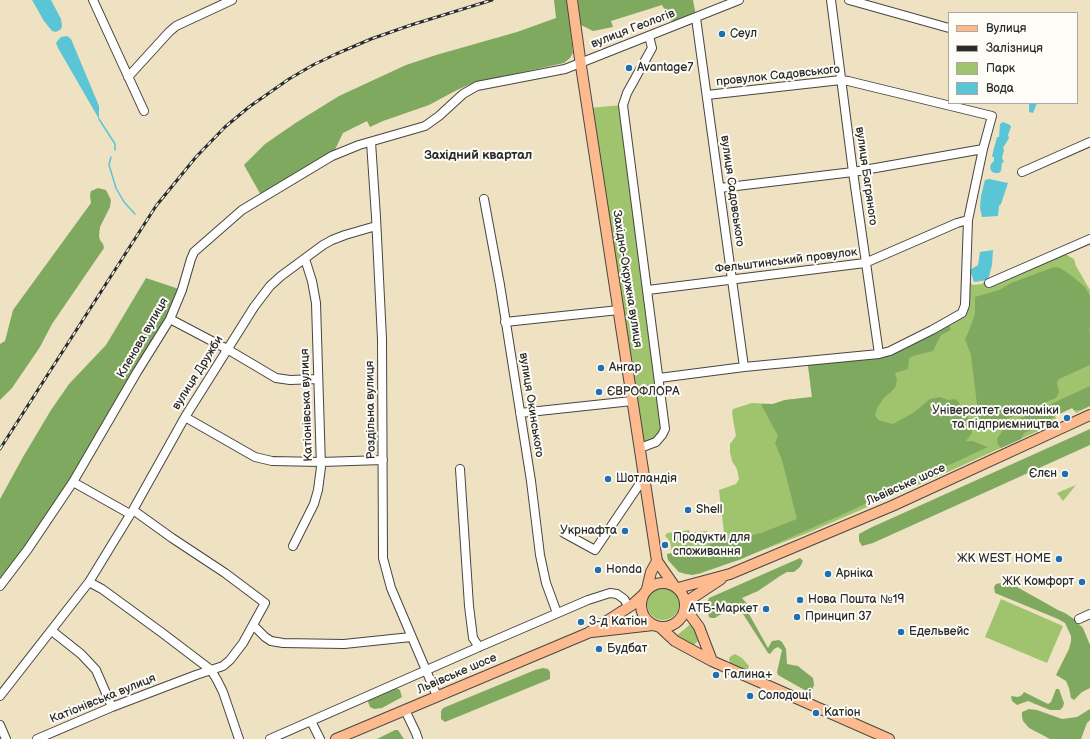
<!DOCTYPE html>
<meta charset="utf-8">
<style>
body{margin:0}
#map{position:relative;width:1090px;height:739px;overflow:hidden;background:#eee2c3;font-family:"Balsamiq Sans",sans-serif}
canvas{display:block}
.legend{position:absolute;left:948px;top:12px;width:130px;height:92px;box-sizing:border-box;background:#fdfcf7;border:1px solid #a9a8a5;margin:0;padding:5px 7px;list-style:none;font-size:12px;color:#2b2b2b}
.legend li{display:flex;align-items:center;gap:8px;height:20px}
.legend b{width:20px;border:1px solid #a9a8a5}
</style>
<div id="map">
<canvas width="1090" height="739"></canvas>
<ul class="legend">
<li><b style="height:5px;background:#fcba8e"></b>Вулиця</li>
<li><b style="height:5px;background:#2b2b2b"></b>Залізниця</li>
<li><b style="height:11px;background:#a0c36d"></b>Парк</li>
<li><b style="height:11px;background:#5ac5d5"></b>Вода</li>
</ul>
</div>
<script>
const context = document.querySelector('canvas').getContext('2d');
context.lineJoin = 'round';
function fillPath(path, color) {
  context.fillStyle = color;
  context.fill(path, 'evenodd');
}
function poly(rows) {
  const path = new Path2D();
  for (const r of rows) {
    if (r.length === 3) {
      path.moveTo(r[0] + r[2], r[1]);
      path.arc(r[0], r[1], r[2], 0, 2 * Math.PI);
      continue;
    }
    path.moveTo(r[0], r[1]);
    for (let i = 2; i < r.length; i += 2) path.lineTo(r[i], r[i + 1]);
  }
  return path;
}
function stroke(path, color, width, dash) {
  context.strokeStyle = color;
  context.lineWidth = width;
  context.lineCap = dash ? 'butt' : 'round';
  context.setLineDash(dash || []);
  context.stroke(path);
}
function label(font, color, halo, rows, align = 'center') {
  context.font = font + ' "Balsamiq Sans",sans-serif';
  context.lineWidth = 4;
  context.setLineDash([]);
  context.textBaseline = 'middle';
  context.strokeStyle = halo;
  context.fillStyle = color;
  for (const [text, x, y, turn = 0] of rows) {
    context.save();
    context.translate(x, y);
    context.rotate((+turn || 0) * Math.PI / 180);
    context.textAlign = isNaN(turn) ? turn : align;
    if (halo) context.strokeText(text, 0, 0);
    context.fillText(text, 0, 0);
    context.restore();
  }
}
const green = poly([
 [621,105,662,429,657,437,642,445,590,108],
 [1063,253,1074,259,1076,266,1090,290,1090,406,1076,413,1072,408,1055,416,1058,422,950,471,810,532,716,568,699,574,686,574,679,572,668,560,667,554,672,553,670,541,665,536,667,533,689,530,690,533,707,531,711,538,719,541,725,541,719,490,736,484,739,479,737,469,732,461,730,452,730,444,736,436,732,413,733,409,752,403,773,404,785,400,812,397,808,365,884,356,960,316,970,282,973,285,982,284,984,282,997,282],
 [1076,485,1063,501,1057,493],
 [663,604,16],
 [1001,599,1063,626,1047,663,985,637],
 [693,622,699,640,693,646,675,637],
 [735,654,742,658,749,666,748,669,744,670,730,663,729,658,731,656]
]);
const forest = poly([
 [554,0,567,0,573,53,570,58,564,63,473,83,457,90,429,105,383,121,370,127,367,121,343,133,332,156,262,197,244,165,265,144,297,122,339,96,406,65,436,55,517,32,556,18],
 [578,0,693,0,696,16,685,19,671,21,662,5,611,21,613,27,593,31,581,25],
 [98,188,106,190,111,200,110,207,100,227,99,236,100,240,103,244,104,248,52,324,40,347,12,388,0,400,0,344,5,341,13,310,91,203,90,195,91,191],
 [1054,267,1060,268,1072,276,1085,287,1090,296,1090,328,1089,330,1090,334,1090,365,1059,379,1057,383,1059,392,1056,398,997,423,985,426,980,422,978,413,971,355,965,339,968,333,975,314,975,297,999,290,1011,283],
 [146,278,182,290,104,429,0,586,0,499,23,457,51,410,69,384,106,345],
 [948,322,951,330,941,335,933,351,917,355,909,358,908,369,895,373,897,380,895,388,884,398,877,408,875,415,878,420,893,424,913,413,930,399,940,397,948,400,956,399,967,414,971,425,972,433,966,441,972,441,988,447,839,516,739,560,693,575,686,574,679,572,668,560,667,554,678,552,686,558,717,541,730,541,761,533,797,519,782,460,775,443,778,436,761,404,773,404,785,400,812,397,808,365,884,356],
 [1090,386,1090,406,1081,410,1074,410,1072,408,1055,416,1039,427,1024,433,1021,439,1001,448,998,445,997,439,1003,430,1014,421],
 [1090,429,1090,445,873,543,862,546,859,541,859,534,870,528],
 [800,558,803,561,800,567,794,572,787,572,780,576,758,591,742,598,750,607,749,614,768,648,772,641,779,640,782,642,786,649,787,664,798,666,813,678,814,685,812,690,808,692,778,675,777,672,782,650,778,647,774,649,770,654,768,653,743,614,738,609,732,607,715,618,711,618,709,617,706,605,709,598],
 [1001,583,1017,587,1058,610,1065,613,1074,619,1083,628,1090,645,1090,688,1082,692,1074,700,1071,698,1069,688,1066,681,1056,675,1069,649,1071,641,1071,636,1065,623,1058,619,995,593,994,587,996,584],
 [543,668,548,669,550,672,550,679,445,722,441,719,441,711,443,708,535,670],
 [396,688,400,690,402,697,382,708,374,709,370,707,368,702,371,697,385,690],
 [1056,689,1059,689,1064,703,1063,707,1060,710,1050,710,1028,701,1017,705,1012,701,1011,696,1018,697,1022,695,1024,692,1048,704,1051,702],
 [1029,709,1037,710,1062,719,1077,717,1090,709,1090,720,1087,723,1081,739,1050,739,1029,728,1023,721,1022,717,1022,712],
 [395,730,398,730,404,739,377,739]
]);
const water = poly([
 [32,0,51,0,61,19,62,26,61,29,56,32,52,31,44,21],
 [67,36,71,39,99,106,99,119,58,48,56,43,58,40,61,37],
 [1029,103,1037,103,1033,113,1029,112],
 [1003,122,1010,125,1011,127,1008,135,1009,138,1003,148,1004,150,1002,158,1004,162,1002,163,1001,171,999,173,995,173,992,172,990,168,991,164,994,161,994,158,992,156,997,137,999,137,1000,124],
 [989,179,1008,183,1001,204,999,206,998,216,982,217,980,208,981,196,985,180],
 [993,250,992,265,988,280,974,282,970,270,978,265,980,252]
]);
const stream = poly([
 [99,119,115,144,115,150],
 [111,157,109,165,116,188,124,202,135,214]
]);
const minor = poly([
 [93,0,144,111],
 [831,0,853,172,879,354],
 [849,0,949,28],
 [696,18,744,367],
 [128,77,169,32,176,26,232,0],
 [371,142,376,217,382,339,383,558,391,588,437,696],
 [1022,172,1090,142],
 [720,188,853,172,983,149],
 [484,199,500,285,531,481,540,555,546,583,557,613],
 [989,283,1090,239],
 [648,290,865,263,957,223,968,220],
 [170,319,227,349,276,378,290,380,318,379],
 [505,322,619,310],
 [659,378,744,367,879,354,890,351,932,330,962,313,965,305,968,220,983,149,992,116,848,81,841,80,707,95],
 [520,413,632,401],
 [185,417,255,457,272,461,321,462,383,460],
 [640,448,656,442,662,435,665,429,624,113,623,105,627,93,652,48,649,36],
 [460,469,469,606,473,638,479,647],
 [73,482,130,514],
 [133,510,172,538,225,573,265,603,243,643,230,660,223,666,211,670,161,632,102,589,89,582,133,510,185,417,254,307,270,286,281,276,323,245,332,240,345,235,376,226],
 [564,533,595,550,639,485,645,484],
 [293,546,314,504,318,490,321,467,316,303,312,281,305,259],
 [0,586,28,549,73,482,137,372,170,319,182,290,191,259,194,252,242,210,332,156,359,145,425,126,439,116,463,94,477,86,565,69,739,0],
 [1079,619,1090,614],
 [253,625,265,637,271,641,283,643,344,644,411,637],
 [52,631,81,654,96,670,112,707],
 [0,696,89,582],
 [405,710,416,733,418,739],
 [311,721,320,739],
 [0,725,6,739],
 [37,739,112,707,196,675,211,670,217,680,223,692,239,739],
 [270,739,479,647,588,600,610,593,617,594,624,599,629,607]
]);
const major = poly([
 [572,0,581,66,657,561,673,584],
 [663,605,22],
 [678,588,730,574,892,506,1090,415],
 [647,589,651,572,657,561],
 [686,602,721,579],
 [685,608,699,627,712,661],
 [660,627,675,641,712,661,889,739],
 [592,632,653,625],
 [336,739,588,633,632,605,643,595]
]);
const rail = poly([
 [0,449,156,206,196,157,225,127,249,107,289,79,313,65,336,54,371,39,411,25,492,0]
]);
const markers = [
 [722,34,4,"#1f6fb2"],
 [629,68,4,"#1f6fb2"],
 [601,368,4,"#1f6fb2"],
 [599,392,4,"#1f6fb2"],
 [1067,418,4,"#1f6fb2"],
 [1065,474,4,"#1f6fb2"],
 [608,479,4,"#1f6fb2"],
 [688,510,4,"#1f6fb2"],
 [625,531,4,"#1f6fb2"],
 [665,545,4,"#1f6fb2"],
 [1059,559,4,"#1f6fb2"],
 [598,570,4,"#1f6fb2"],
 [828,574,4,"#1f6fb2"],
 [1082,582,4,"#1f6fb2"],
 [800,600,4,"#1f6fb2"],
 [766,609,4,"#1f6fb2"],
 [797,617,4,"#1f6fb2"],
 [581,622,4,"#1f6fb2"],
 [901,632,4,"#1f6fb2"],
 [599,649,4,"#1f6fb2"],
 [716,675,4,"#1f6fb2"],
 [750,696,4,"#1f6fb2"],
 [816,713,4,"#1f6fb2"]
];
const streetNames = [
 ["вулиця Геологів",633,29,-21],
 ["провулок Садовського",778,76,-6],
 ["вулиця Багряного",866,176,82],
 ["вулиця Садовського",732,191,82],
 ["Фельштинський провулок",786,261,-7],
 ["Західно-Окружна вулиця",627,279,81],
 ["Кленова вулиця",143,338,-60],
 ["вулиця Дружби",198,373,-58],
 ["Катіонівська вулиця",307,405,-92],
 ["вулиця Окинського",531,405,81],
 ["Роздільна вулиця",371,410,-91],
 ["Львівське шосе",906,485,-24],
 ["Львівське шосе",457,674,-23],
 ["Катіонівська вулиця",103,699,-22]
];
const poiNames = [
 ["Сеул",730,34],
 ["Avantage7",637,68],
 ["Ангар",609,368],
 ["ЄВРОФЛОРА",607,392],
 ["Університет економіки",1059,411,"right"],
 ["та підприємництва",1059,425,"right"],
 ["Єлєн",1057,474,"right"],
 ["Шотландія",616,479],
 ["Shell",696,510],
 ["Укрнафта",617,531,"right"],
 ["Продукти для",673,538],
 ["споживання",673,552],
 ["ЖК WEST HOME",1051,559,"right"],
 ["Honda",606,570],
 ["Арніка",836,574],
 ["ЖК Комфорт",1074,582,"right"],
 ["Нова Пошта №19",808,600],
 ["АТБ-Маркет",758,609,"right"],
 ["Принцип 37",805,617],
 ["З-д Катіон",589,622],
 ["Едельвейс",909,632],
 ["Будбат",607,649],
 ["Галина+",724,675],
 ["Солодощі",758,696],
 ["Катіон",824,713]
];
const neighbourhoodNames = [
 ["Західний квартал",478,156]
];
fillPath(green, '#a0c36d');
fillPath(forest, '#80a960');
fillPath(water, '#5ac5d5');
stroke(stream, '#5ac5d5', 1.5);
stroke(minor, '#484642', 10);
stroke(major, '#484642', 12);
stroke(minor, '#fff', 8);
stroke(major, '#fcba8e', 10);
stroke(rail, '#2b2b2b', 3);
stroke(rail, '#fdfcf7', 1.5, [4.5]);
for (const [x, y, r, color] of markers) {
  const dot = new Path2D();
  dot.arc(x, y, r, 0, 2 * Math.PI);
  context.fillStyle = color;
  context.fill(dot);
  stroke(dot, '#fdfcf7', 1.5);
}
label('12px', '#2b2b2b', '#fdfcf7', streetNames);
label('12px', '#2b2b2b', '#fdfcf7', poiNames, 'left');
label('bold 13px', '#2b2b2b', '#fdfcf7', neighbourhoodNames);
</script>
